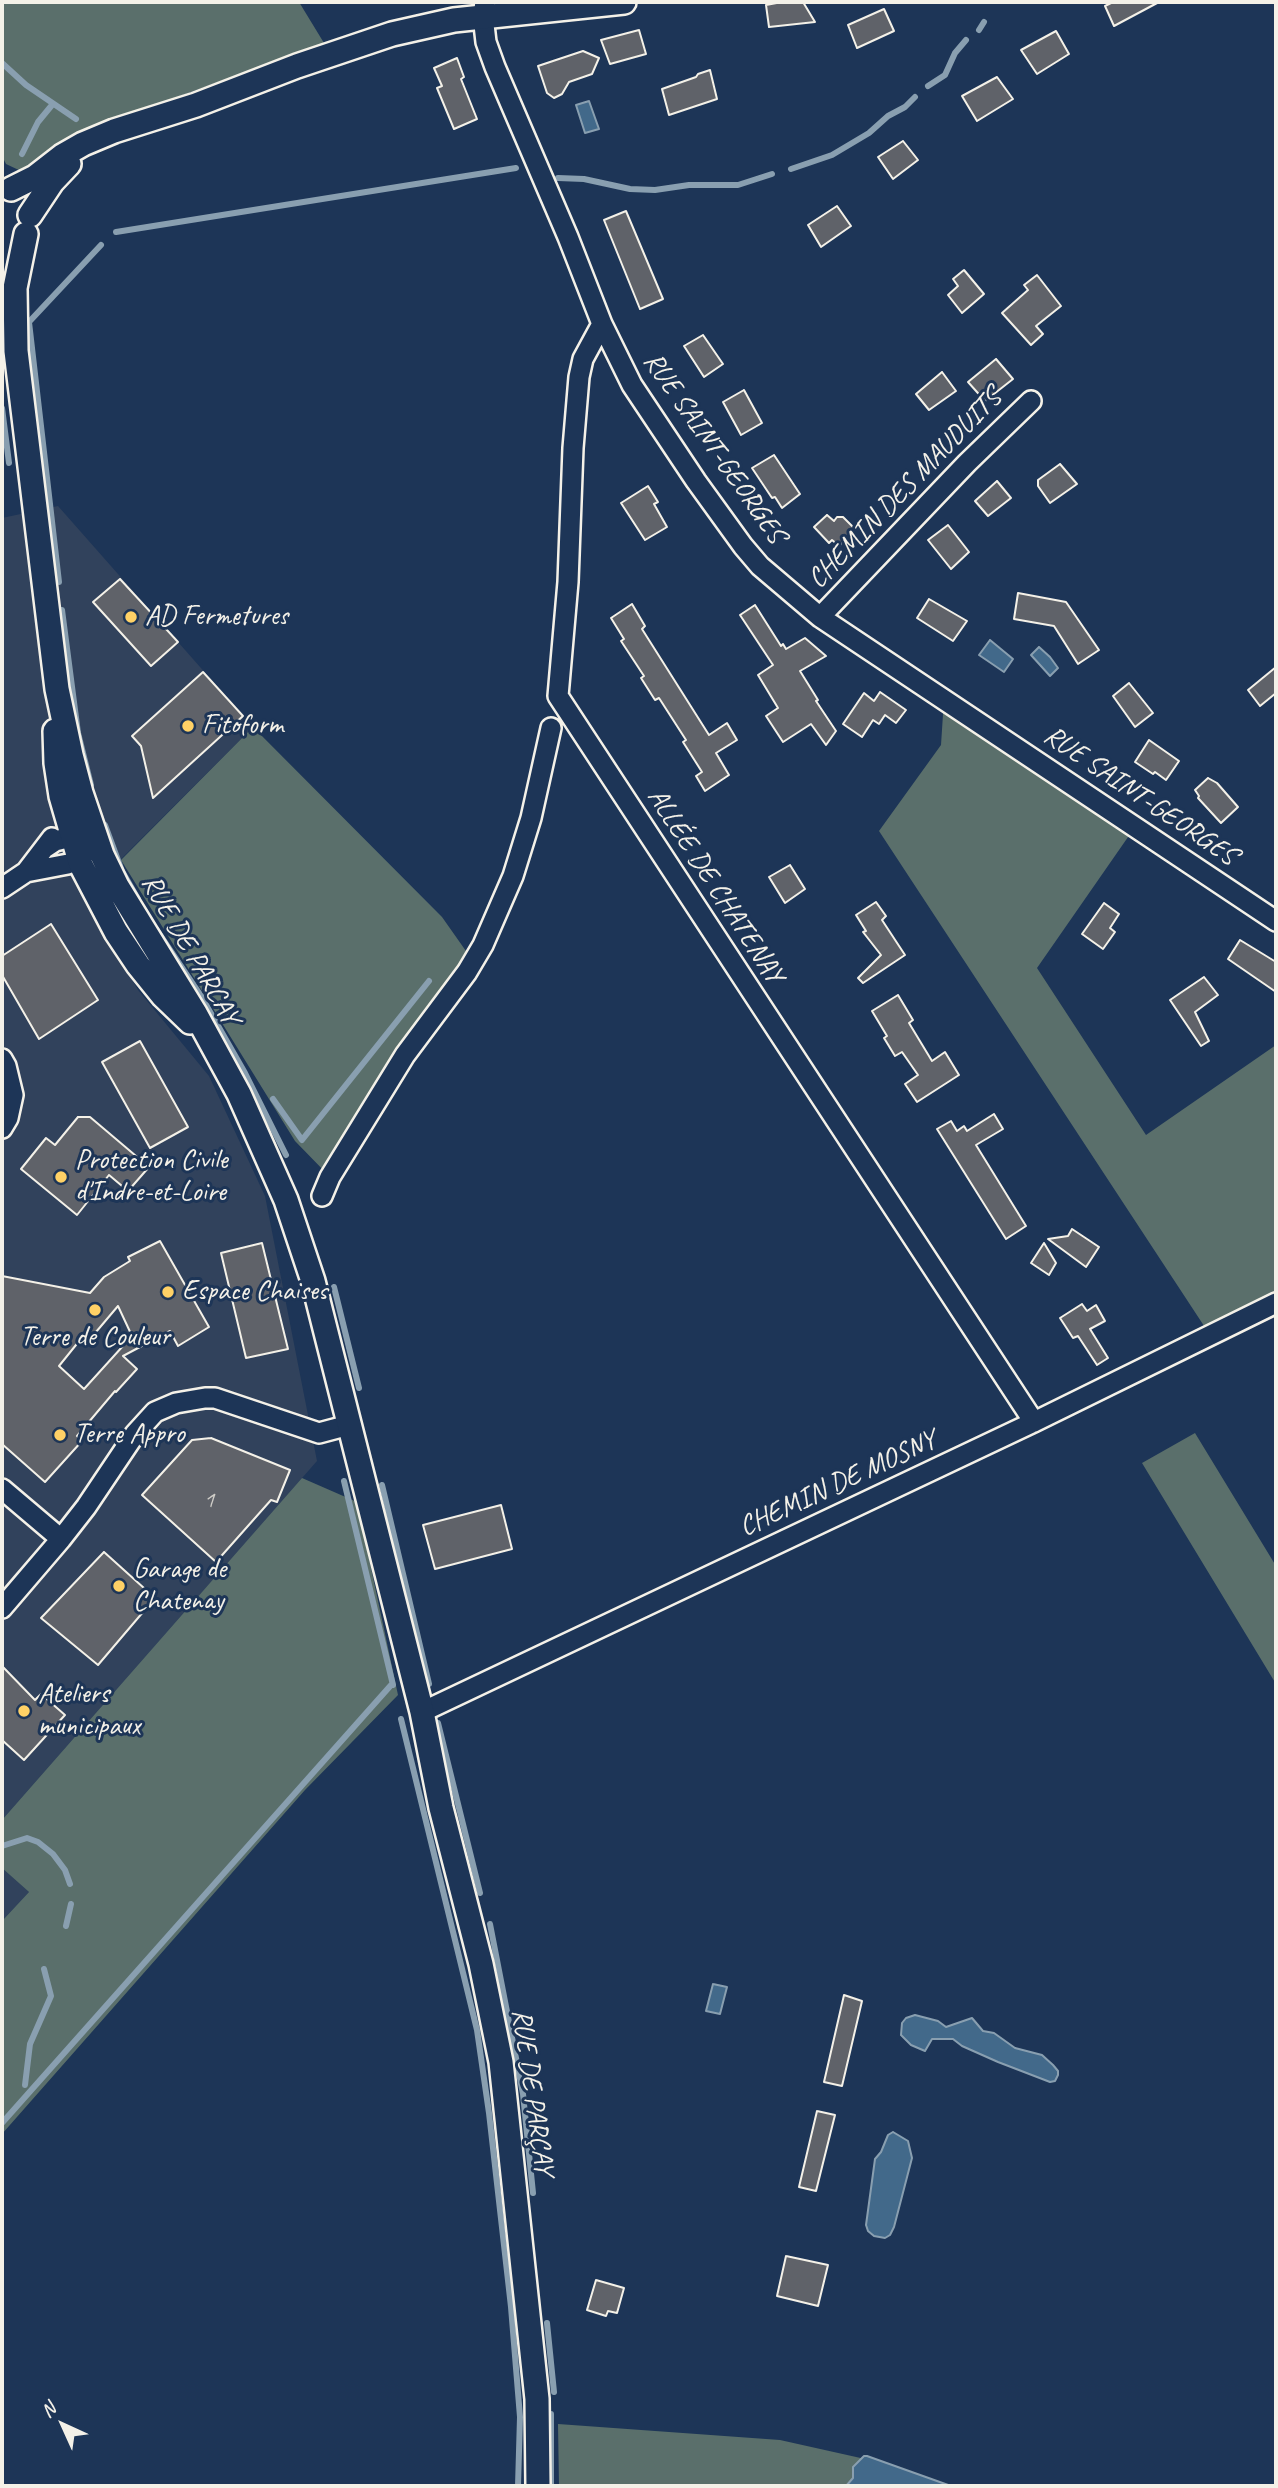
<!DOCTYPE html>
<meta charset="utf-8">
<style>
body{margin:0}
#map{position:relative;width:1278px;height:2488px;overflow:hidden;background:#1d3557;font-family:Caveat,sans-serif}
canvas{display:block}
.frame{position:absolute;inset:0;border:4px solid #f4f1e8;pointer-events:none}
.north{position:absolute;left:28px;top:2390px;width:70px;height:70px;-webkit-text-stroke:5px #1d3557;paint-order:stroke;rotate:315deg;font-size:19px;font-weight:700;line-height:28px;text-align:center;color:#f4f1e8}
.north::after{content:'';display:block;margin:auto;width:24px;height:32px;background:#f4f1e8;clip-path:polygon(50% 0,100% 100%,50% 72%,0 100%)}
</style>
<div id="map">
<canvas width="1278" height="2488"></canvas>
<div class="frame"></div>
<div class="north">N</div>
</div>
<script>
const context = document.querySelector('canvas').getContext('2d');
context.lineJoin = 'round';
function fillPath(path, color) {
  context.fillStyle = color;
  context.fill(path, 'evenodd');
}
function poly(rows) {
  const path = new Path2D();
  for (const r of rows) {
    path.moveTo(r[0], r[1]);
    for (let i = 2; i < r.length; i += 2) path.lineTo(r[i], r[i + 1]);
  }
  return path;
}
function stroke(path, color, width, dash) {
  context.strokeStyle = color;
  context.lineWidth = width;
  context.lineCap = dash ? 'butt' : 'round';
  context.setLineDash(dash || []);
  context.stroke(path);
}
function label(font, color, halo, rows, align = 'center') {
  context.font = font + ' Caveat,sans-serif';
  context.lineWidth = 6;
  context.setLineDash([]);
  context.textBaseline = 'middle';
  context.strokeStyle = halo;
  context.fillStyle = color;
  for (const [text, x, y, turn = 0] of rows) {
    context.save();
    context.translate(x, y);
    context.rotate((+turn || 0) * Math.PI / 180);
    context.textAlign = isNaN(turn) ? turn : align;
    if (halo) context.strokeText(text, 0, 0);
    context.fillText(text, 0, 0);
    context.restore();
  }
}
const built = poly([
 [58,506,253,727,84,896,138,990,209,1076,265,1196,317,1461,2,1820,2,518],
 [2,1868,29,1892,2,1921]
]);
const green = poly([
 [2,2,299,2,324,43,96,127,23,172,6,164,2,156],
 [944,699,1135,827,1037,968,1146,1135,1276,1045,1276,1303,1210,1335,879,831,941,745],
 [253,727,442,917,473,961,330,1177,295,1141,121,860],
 [1195,1433,1276,1566,1276,1684,1142,1463],
 [302,1478,357,1502,398,1695,305,1790,2,2134,2,1921,29,1892,2,1868,2,1820],
 [558,2424,780,2440,883,2463,944,2486,559,2486]
]);
const water = poly([
 [589,101,599,129,585,133,576,105,589,101],
 [990,640,1013,659,1004,672,979,655,990,640],
 [1039,647,1050,657,1058,668,1050,676,1031,655,1039,647],
 [713,1984,727,1987,720,2014,706,2011,713,1984],
 [915,2015,938,2021,946,2027,972,2018,983,2031,994,2033,1015,2048,1042,2055,1053,2065,1058,2071,1058,2075,1055,2081,1050,2082,998,2062,962,2046,953,2039,932,2039,925,2051,911,2045,901,2035,902,2023,906,2018,915,2015],
 [893,2132,908,2141,912,2158,894,2227,890,2235,885,2238,874,2236,868,2231,866,2225,875,2159,881,2152,888,2135,893,2132],
 [864,2456,867,2456,951,2486,846,2486,853,2478,853,2467,864,2456]
]);
const stream = poly([
 [979,30,984,22],
 [2,63,26,85,76,119],
 [928,86,945,75,955,53,966,40],
 [22,154,38,122,52,105],
 [791,169,832,155,869,133,888,116,905,107,915,97],
 [558,178,584,179,630,189,655,190,689,185,738,185,772,174],
 [116,232,516,168],
 [2,408,9,463],
 [59,582,29,322,101,245],
 [62,610,78,733,91,785],
 [105,825,122,871,138,899],
 [156,929,201,996,245,1073,286,1155],
 [273,1099,302,1140,429,981],
 [334,1287,359,1388],
 [344,1481,393,1685],
 [382,1485,429,1684],
 [401,1719,477,2030,489,2113,511,2307,520,2417,518,2486],
 [438,1723,480,1893],
 [2,1846,27,1838,38,1842,53,1854,65,1870,70,1884],
 [490,1924,523,2094,533,2193],
 [66,1926,71,1904],
 [25,2085,30,2044,51,1996,44,1969],
 [2,2123,392,1684],
 [547,2323,554,2392],
 [551,2414,551,2486]
]);
const building = poly([
 [782,2,803,2,815,22,769,27,766,5,782,2],
 [1113,2,1159,2,1114,26,1105,6,1113,2],
 [884,9,894,31,857,48,848,25,884,9],
 [639,30,646,54,610,64,601,40,639,30],
 [1056,31,1069,54,1037,74,1021,50,1056,31],
 [583,51,599,58,592,74,569,82,562,94,554,98,547,93,538,66,583,51],
 [457,58,464,77,461,79,477,119,454,129,437,88,442,86,434,68,457,58],
 [710,70,717,99,669,115,662,89,696,77,698,74,710,70],
 [997,77,1013,99,977,121,962,96,997,77],
 [903,141,918,160,893,179,878,157,903,141],
 [837,206,851,226,821,247,808,225,837,206],
 [626,211,663,299,640,309,604,220,626,211],
 [964,270,984,294,962,313,948,295,958,286,953,279,964,270],
 [1037,275,1061,306,1036,326,1043,334,1031,345,1002,313,1028,290,1024,285,1037,275],
 [703,335,723,364,704,377,684,346,703,335],
 [996,359,1013,379,985,401,968,382,996,359],
 [942,372,956,391,929,410,916,394,942,372],
 [744,390,762,423,741,435,723,402,744,390],
 [774,455,800,494,782,508,775,497,772,498,752,468,774,455],
 [1060,464,1077,484,1050,503,1038,486,1038,480,1060,464],
 [997,481,1011,498,988,516,975,501,997,481],
 [648,486,658,502,654,504,667,527,645,540,621,503,648,486],
 [827,515,834,521,837,517,843,517,855,529,839,546,832,540,829,543,814,527,827,515],
 [948,525,969,552,951,569,928,540,948,525],
 [120,579,178,642,151,666,93,602,120,579],
 [1018,593,1066,602,1099,650,1078,664,1054,626,1014,619,1018,593],
 [929,599,967,621,953,641,917,618,929,599],
 [632,604,645,626,642,629,709,735,727,723,737,740,716,753,729,775,705,791,696,776,702,772,683,742,686,740,659,698,655,700,641,678,644,676,621,641,624,639,611,618,632,604],
 [755,605,781,646,783,644,786,649,805,638,826,656,800,671,818,700,816,701,836,731,826,745,811,724,783,742,766,716,778,708,758,675,773,665,740,615,755,605],
 [1276,667,1276,693,1260,706,1248,690,1276,667],
 [203,672,243,716,153,798,141,746,132,736,203,672],
 [1129,683,1153,713,1135,727,1113,696,1129,683],
 [880,692,906,710,896,723,885,715,879,724,873,720,862,737,843,724,864,693,874,701,880,692],
 [1149,740,1179,761,1166,780,1155,772,1153,774,1135,762,1149,740],
 [1208,778,1217,783,1238,807,1221,823,1198,798,1199,796,1195,790,1208,778],
 [790,865,805,889,785,903,769,877,790,865],
 [876,902,886,916,882,920,905,955,863,983,858,978,881,955,863,932,866,931,856,915,876,902],
 [1104,903,1119,914,1110,928,1115,932,1103,949,1082,934,1104,903],
 [51,924,98,1000,39,1039,2,975,2,956,51,924],
 [1240,940,1276,962,1276,992,1228,959,1240,940],
 [1204,977,1218,995,1195,1012,1209,1041,1201,1046,1170,1000,1204,977],
 [898,995,913,1020,909,1023,932,1061,945,1052,959,1075,917,1102,905,1084,918,1075,902,1052,895,1056,884,1038,887,1036,872,1011,898,995],
 [140,1041,188,1127,150,1148,102,1062,140,1041],
 [994,1114,1003,1129,976,1145,1026,1226,1006,1239,937,1129,951,1121,957,1131,964,1126,967,1131,994,1114],
 [78,1117,90,1117,149,1167,128,1191,109,1175,77,1215,21,1169,46,1138,55,1145,78,1117],
 [1072,1229,1099,1247,1086,1267,1048,1239,1068,1236,1072,1229],
 [160,1241,209,1327,178,1346,170,1331,123,1356,137,1369,116,1392,115,1391,77,1436,82,1441,45,1482,2,1444,2,1276,90,1293,104,1277,130,1261,128,1257,160,1241],
 [118,1306,132,1336,84,1389,59,1366,80,1340,85,1345,118,1306],
 [262,1243,288,1349,246,1358,221,1253,262,1243],
 [1044,1243,1056,1263,1049,1275,1031,1263,1044,1243],
 [1082,1304,1087,1311,1096,1305,1105,1321,1090,1329,1108,1358,1097,1365,1078,1336,1073,1338,1060,1318,1082,1304],
 [211,1438,290,1470,277,1502,271,1500,216,1562,142,1495,192,1440,211,1438],
 [501,1505,512,1549,435,1569,423,1525,501,1505],
 [104,1552,155,1598,98,1665,41,1618,104,1552],
 [2,1666,35,1700,41,1694,65,1715,24,1760,2,1740,2,1666],
 [844,1995,862,2001,842,2086,824,2082,844,1995],
 [817,2111,835,2115,816,2191,799,2187,817,2111],
 [786,2256,828,2265,818,2306,777,2296,786,2256],
 [596,2280,624,2288,617,2313,608,2311,606,2316,587,2310,596,2280]
]);
const minor = poly([
 [485,2,483,16,486,42,495,67,568,237,602,324,632,385,696,481,743,546,760,566,820,617,1276,921],
 [602,324,583,359,579,377,573,448,568,582,558,696,1034,1422],
 [820,617,967,463,1031,401],
 [46,847,55,841,71,837,86,843],
 [26,872,68,864],
 [2,888,26,872,52,838],
 [2,1059,6,1066,13,1095,8,1118,2,1128],
 [322,1196,330,1177,405,1055,467,972,483,945,513,876,531,818,551,728],
 [2,1489,61,1539],
 [2,1608,61,1539,86,1507,135,1434,155,1412,176,1403,205,1398,215,1398,319,1433,349,1425],
 [422,1712,1034,1422,1276,1303]
]);
const tertiary = poly([
 [11,189,35,177,62,156,83,144,114,131,196,105,297,66,392,34,454,20,624,2],
 [30,215,52,182,69,164],
 [26,234,15,288,16,351,57,689,71,755,81,793,102,855,117,886,195,1013,239,1094,286,1200,313,1281,422,1712,441,1808,481,1964,501,2062,537,2399,538,2486],
 [55,731,56,763,61,796,81,865,116,932,138,965,163,996,190,1022]
]);
const markers = [
 [131,617,7,"#ffd166"],
 [188,726,7,"#ffd166"],
 [61,1177,7,"#ffd166"],
 [168,1292,7,"#ffd166"],
 [95,1310,7,"#ffd166"],
 [60,1435,7,"#ffd166"],
 [119,1586,7,"#ffd166"],
 [24,1711,7,"#ffd166"]
];
const numberNames = [
 ["1",209,1501]
];
const streetNames = [
 ["RUE SAINT-GEORGES",714,448,55],
 ["CHEMIN DES MAUDUITS",905,489,-46],
 ["RUE SAINT-GEORGES",1140,796,34],
 ["ALLÉE DE CHATENAY",715,886,57],
 ["RUE DE PARCAY",190,950,60],
 ["CHEMIN DE MOSNY",838,1484,-25],
 ["RUE DE PARÇAY",532,2092,82]
];
const poiNames = [
 ["AD Fermetures",145,617],
 ["Fitoform",202,726],
 ["Protection Civile",75,1161],
 ["d'Indre-et-Loire",75,1193],
 ["Espace Chaises",182,1292],
 ["Terre de Couleur",95,1338,"center"],
 ["Terre Appro",74,1435],
 ["Garage de",133,1570],
 ["Chatenay",133,1602],
 ["Ateliers",38,1695],
 ["municipaux",38,1727]
];
fillPath(built, '#31425c');
fillPath(green, '#5a6f6b');
fillPath(water, '#42698a');
stroke(water, '#899fb0', 2);
stroke(stream, '#899fb0', 6);
fillPath(building, '#5f6269');
stroke(building, '#f4f1e8', 2);
stroke(minor, '#f4f1e8', 24);
stroke(tertiary, '#f4f1e8', 28);
stroke(minor, '#1d3557', 19);
stroke(tertiary, '#1d3557', 23);
for (const [x, y, r, color] of markers) {
  const dot = new Path2D();
  dot.arc(x, y, r, 0, 2 * Math.PI);
  context.fillStyle = color;
  context.fill(dot);
  stroke(dot, '#1d3557', 2.5);
}
label('24px', '#cfcdc8', null, numberNames);
label('28px', '#f4f1e8', '#1d3557', streetNames);
label('28px', '#f4f1e8', '#1d3557', poiNames, 'left');
</script>
